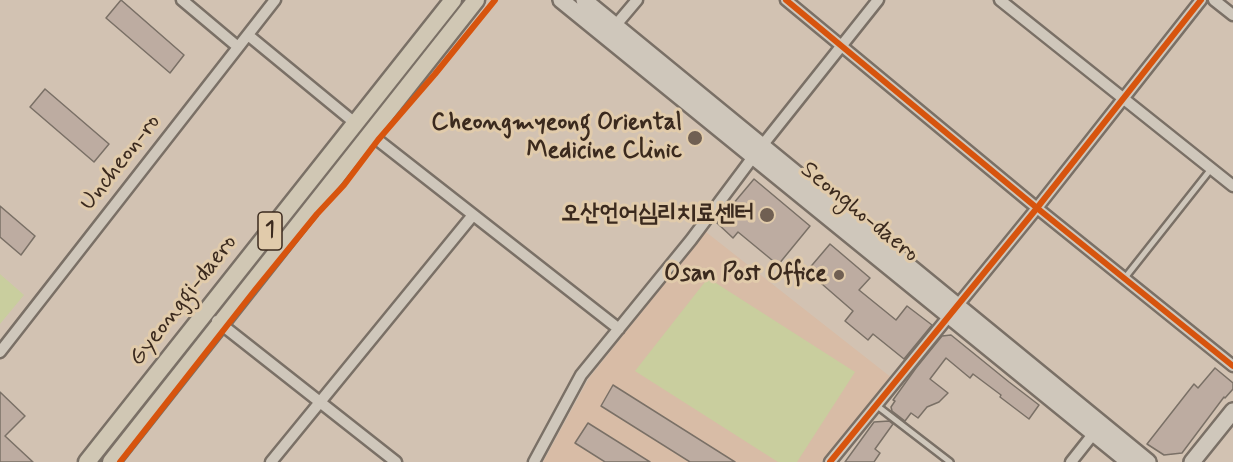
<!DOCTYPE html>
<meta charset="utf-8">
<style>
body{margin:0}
canvas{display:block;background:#d2c2b2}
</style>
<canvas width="1233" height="462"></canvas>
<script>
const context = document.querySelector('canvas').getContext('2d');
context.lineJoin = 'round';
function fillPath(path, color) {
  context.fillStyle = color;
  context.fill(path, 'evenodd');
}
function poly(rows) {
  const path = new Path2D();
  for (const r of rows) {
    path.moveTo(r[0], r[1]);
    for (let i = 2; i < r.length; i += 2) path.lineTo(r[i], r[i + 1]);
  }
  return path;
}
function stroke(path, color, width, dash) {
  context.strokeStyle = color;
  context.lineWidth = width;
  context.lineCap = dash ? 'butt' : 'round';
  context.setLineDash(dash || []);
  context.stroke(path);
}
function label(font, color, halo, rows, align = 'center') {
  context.font = font + ' Mynerve,"Poor Story",sans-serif';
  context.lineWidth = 6;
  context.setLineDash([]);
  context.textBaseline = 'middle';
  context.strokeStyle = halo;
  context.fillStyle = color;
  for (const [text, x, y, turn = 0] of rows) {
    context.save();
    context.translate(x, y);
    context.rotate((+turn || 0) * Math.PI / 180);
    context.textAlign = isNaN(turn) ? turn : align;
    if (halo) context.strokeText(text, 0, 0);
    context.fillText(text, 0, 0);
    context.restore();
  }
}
const built = poly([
 [706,232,892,378,822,462,543,462,589,378]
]);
const green = poly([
 [0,274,24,295,0,324],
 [708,278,855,372,797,462,778,462,635,371]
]);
const building = poly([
 [121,0,184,55,170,73,106,18,121,0],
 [45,89,109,144,94,162,30,107,45,89],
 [754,179,810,226,778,265,738,232,733,238,717,223,754,179],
 [0,206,35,236,21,255,0,237,0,206],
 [830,244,870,278,859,290,896,320,907,306,932,325,904,359,873,334,868,340,845,321,853,311,807,271,830,244],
 [951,335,1009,382,1039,405,1029,419,1000,397,1001,395,973,374,970,378,946,358,930,379,948,393,939,402,927,407,918,418,911,413,905,421,892,411,891,407,895,401,893,400,916,368,942,336,951,335],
 [1215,368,1233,383,1233,389,1225,398,1224,397,1182,453,1164,455,1147,444,1194,384,1198,388,1215,368],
 [613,385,735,462,690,462,601,406,613,385],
 [0,392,25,416,5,436,33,462,0,462,0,392],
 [889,421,893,424,875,449,880,453,874,462,845,462,874,422,889,421],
 [588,423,650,462,605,462,575,443,588,423]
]);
const lane = poly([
 [1124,279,1211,169],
 [876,405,950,462]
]);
const street = poly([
 [182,0,238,47],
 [786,0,1037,208,1233,366],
 [1000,0,1233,186],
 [1214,0,1233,15],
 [615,26,637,0],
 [248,35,355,123],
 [370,134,619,329],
 [217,321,396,462],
 [0,352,275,0],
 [271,462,473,215],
 [534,462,581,375,691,240,753,157,878,0],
 [830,462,1037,208,1201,0],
 [1071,462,1094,433]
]);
const secondary = poly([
 [561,0,1129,462],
 [584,0,1148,462],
 [1192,462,1233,411]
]);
const primary = poly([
 [87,462,453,0],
 [111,462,476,0]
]);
const cycleway = poly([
 [786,0,1037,208,1233,366],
 [120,462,255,290,317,214,344,185,378,140,435,74,495,0],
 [830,462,1037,208,1201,0]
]);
const markers = [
 [695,138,8,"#705f52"],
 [767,215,8,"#705f52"],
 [839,275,6,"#705f52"]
];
const shields = [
 [270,231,24]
];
const shieldNames = [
 ["1",270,231]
];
const poiNames = [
 ["Cheongmyeong Oriental",682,124],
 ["Medicine Clinic",682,152],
 ["오산언어심리치료센터",754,215],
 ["Osan Post Office",827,275]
];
const streetNames = [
 ["Uncheon-ro",121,163,-52],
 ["Seongho-daero",859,213,39],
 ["Gyeonggi-daero",184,301,-52]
];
fillPath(built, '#d8bca6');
fillPath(green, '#c9ce9e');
fillPath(building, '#bdaca1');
stroke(building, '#7a7066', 1.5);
stroke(lane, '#7a7066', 10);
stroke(street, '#7a7066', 15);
stroke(secondary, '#7a7066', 20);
stroke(primary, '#7a7066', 21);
stroke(lane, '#cfc7bb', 5);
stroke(street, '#cfc7bb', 10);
stroke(secondary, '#cfc7bb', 15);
stroke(primary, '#d0c7b4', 16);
stroke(cycleway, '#d7540e', 6);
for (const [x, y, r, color] of markers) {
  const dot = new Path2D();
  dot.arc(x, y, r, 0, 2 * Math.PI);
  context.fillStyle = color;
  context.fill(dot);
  stroke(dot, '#e1cbab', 2);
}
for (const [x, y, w] of shields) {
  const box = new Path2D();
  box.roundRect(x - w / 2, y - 19, w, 38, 4.5);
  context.fillStyle = '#e1cbab';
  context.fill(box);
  stroke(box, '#3b2a1e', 1.5);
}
label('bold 22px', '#3b2a1e', null, shieldNames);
label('bold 24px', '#3b2a1e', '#e1cbab', poiNames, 'right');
label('24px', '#3b2a1e', '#e1cbab', streetNames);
</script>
